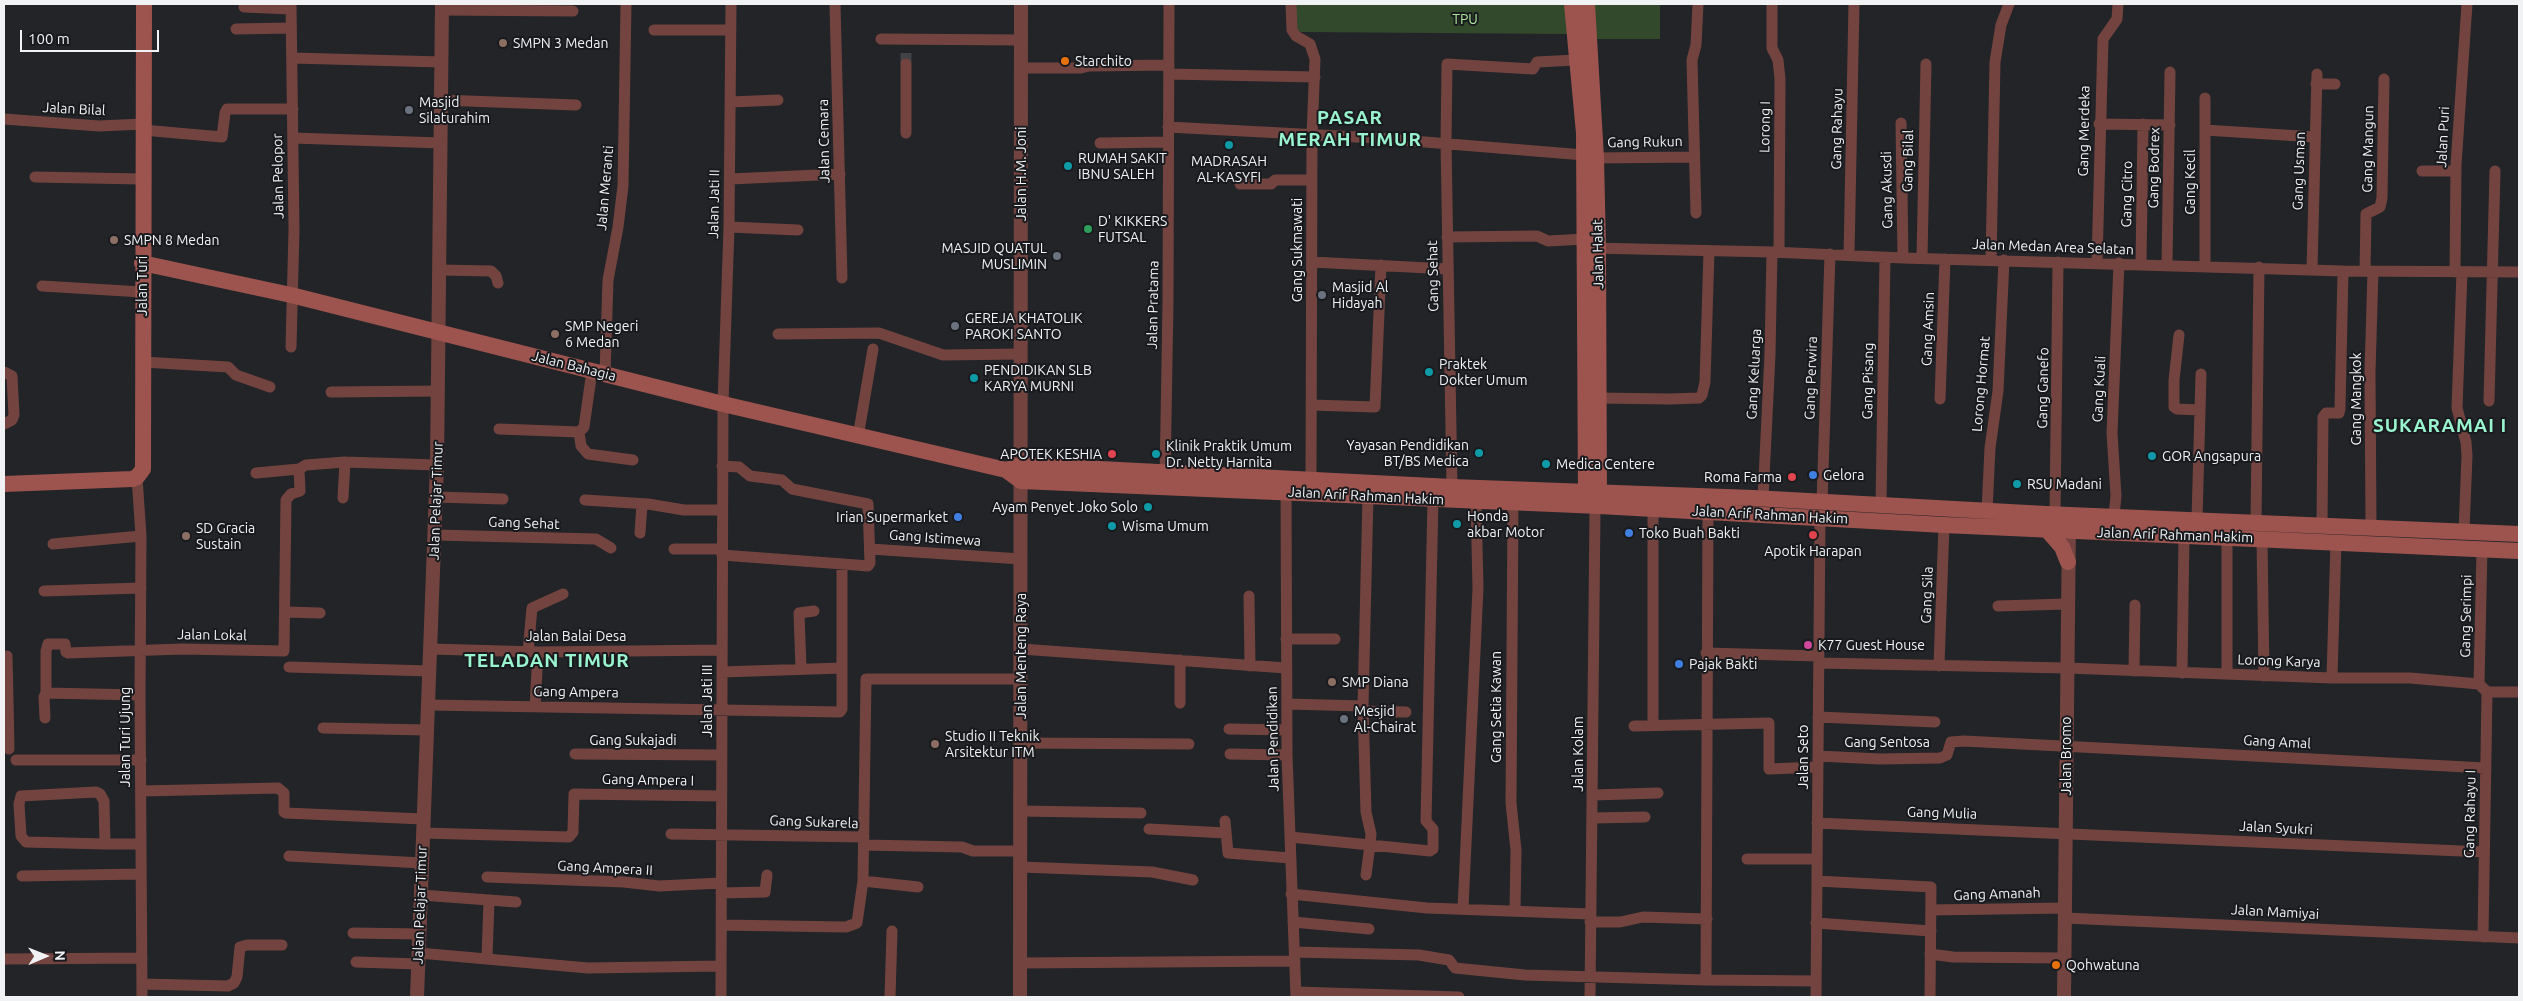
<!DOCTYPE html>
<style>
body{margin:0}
#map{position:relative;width:2523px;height:1001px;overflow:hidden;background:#222428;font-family:Ubuntu,sans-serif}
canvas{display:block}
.frame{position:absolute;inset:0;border:5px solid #f0f2f4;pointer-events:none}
.north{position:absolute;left:20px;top:931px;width:50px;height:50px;-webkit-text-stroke:4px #181a1e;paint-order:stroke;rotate:89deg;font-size:14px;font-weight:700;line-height:20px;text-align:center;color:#f0f2f4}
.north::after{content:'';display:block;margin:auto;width:18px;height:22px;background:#f0f2f4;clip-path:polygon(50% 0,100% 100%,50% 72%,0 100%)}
.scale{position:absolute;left:20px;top:30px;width:139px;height:22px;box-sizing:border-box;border:2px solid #f0f2f4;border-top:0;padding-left:6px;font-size:15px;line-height:18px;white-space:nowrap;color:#f0f2f4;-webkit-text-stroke:4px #181a1e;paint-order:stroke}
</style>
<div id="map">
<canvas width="2523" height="1001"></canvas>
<div class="frame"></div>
<div class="north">N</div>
<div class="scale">100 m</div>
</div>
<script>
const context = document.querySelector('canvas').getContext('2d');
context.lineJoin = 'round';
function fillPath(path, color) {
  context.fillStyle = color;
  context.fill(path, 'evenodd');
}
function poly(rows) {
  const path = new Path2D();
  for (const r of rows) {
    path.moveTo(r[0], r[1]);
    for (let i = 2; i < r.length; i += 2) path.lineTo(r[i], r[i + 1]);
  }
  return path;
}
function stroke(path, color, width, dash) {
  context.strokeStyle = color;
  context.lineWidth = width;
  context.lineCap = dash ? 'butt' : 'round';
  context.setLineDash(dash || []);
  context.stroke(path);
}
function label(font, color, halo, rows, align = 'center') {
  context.font = font + ' Ubuntu,sans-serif';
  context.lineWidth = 4;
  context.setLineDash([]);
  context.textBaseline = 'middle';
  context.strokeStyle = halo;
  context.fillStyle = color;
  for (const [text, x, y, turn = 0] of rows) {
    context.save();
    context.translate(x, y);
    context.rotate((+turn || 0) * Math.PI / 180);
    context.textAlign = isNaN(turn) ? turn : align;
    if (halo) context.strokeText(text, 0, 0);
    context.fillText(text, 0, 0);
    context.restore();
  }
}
const green = poly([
 [1294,4,1568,4,1568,34,1300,32,1294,26],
 [1591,4,1660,4,1660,39,1591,39]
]);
const minorTunnel = poly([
 [906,64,906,51]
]);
const minor = poly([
 [835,4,842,278],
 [1291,4,1292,30,1296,36,1310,44,1315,59,1312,136,1311,481],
 [1772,4,1772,48,1778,60,1780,79,1779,252],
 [244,7,291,9],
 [442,10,573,11],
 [236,29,291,28],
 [654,30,731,30],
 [881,39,1021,40],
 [292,58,442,62],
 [906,64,906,133],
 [1021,68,1081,68,1089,66,1169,65],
 [1169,74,1315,77],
 [2316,84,2335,84],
 [441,100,576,105],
 [731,102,778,100],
 [4,119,99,126,143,124],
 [1901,123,1903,258],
 [2099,124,2170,125],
 [1168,127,1376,138,1584,155],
 [143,130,222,137,225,113,227,109,293,109],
 [2205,130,2315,137],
 [293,138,441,143],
 [1100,143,1168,142],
 [1596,158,1694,157],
 [2422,171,2456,171],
 [35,177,142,179],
 [730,179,840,174],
 [1240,184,1271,184,1275,180,1312,180],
 [1696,213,1692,60,1696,45,1698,4],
 [729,227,798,230],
 [1447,237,1537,236,1548,241,1585,239],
 [1591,248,1772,252,1903,258,2343,271,2519,272],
 [1849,255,1854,4],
 [1922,258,1926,64],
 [1991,260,1995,62,2001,25,2009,4],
 [1312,262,1448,269],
 [2097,263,2103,39,2117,19,2118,4],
 [2141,264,2143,124],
 [2167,264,2170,72],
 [2205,265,2205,98],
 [2312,269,2317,74],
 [440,270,491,271,496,276,498,283],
 [2365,271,2366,214,2380,207,2382,198,2384,79],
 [2455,272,2456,165,2467,4],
 [2462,272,2457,408,2466,442,2467,456,2464,531],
 [42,286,142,292],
 [778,334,879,333,943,355,1021,354],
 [2179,335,2174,380,2174,407,2177,409,2200,410],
 [291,347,294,230,291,4],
 [143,362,228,367,236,375,270,387],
 [4,372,12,376,14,415,12,420,4,424],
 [605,374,608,280,618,227,623,186,626,4],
 [331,392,439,391],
 [1598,398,1670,399,1699,398,1702,395,1705,382,1709,251],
 [1940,399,1945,259],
 [2489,401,2495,171],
 [1311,405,1375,407,1381,265],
 [499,429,579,432,584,427,592,371],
 [579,432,581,446,588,454,633,460],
 [858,437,873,349],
 [256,473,299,469],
 [137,477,141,536,140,695,142,997],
 [1165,479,1168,302,1169,4],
 [1286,487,1287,755,1296,997],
 [1452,487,1446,143,1447,64,1533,69,1537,62,1576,60],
 [436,497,503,499],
 [343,498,345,462],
 [1763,498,1770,355,1772,252],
 [585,500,648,504,684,510,722,510],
 [1513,503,1511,803,1516,850,1515,911],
 [1822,503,1830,254],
 [1881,505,1885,257],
 [1987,511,1990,448,1998,391,2004,260],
 [2055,514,2058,262],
 [2114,516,2116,496,2112,433,2119,263],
 [2197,519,2201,374],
 [2256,522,2259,267],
 [2322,524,2323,417,2326,413,2339,413,2340,409,2343,271],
 [2371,526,2370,372,2373,271],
 [640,533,642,504],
 [435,535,596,539,611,548],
 [2227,538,2227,674],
 [2262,539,2264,676],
 [53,544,141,536],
 [674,549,722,549],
 [870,549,1021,559],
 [722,555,856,565,868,566,870,563,868,504,792,489,782,480,750,476,739,467,722,466],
 [44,591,141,588],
 [1249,596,1250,666],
 [1998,606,2067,604],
 [286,612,320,613],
 [1286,639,1335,639],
 [431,649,538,652,722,650],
 [1021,649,1286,668],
 [528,652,532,608,563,594],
 [1706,653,1819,656],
 [7,656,8,700],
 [1819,663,2067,668,2332,678,2410,678,2479,684,2487,692],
 [1939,666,1944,525],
 [289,667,430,671],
 [801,669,799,613,814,611],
 [2134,671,2135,605],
 [722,672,842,668],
 [2182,673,2184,536],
 [2332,678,2336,541],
 [2479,684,2482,549],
 [2487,692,2519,692],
 [46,693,46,651,48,644,65,644,66,652,68,653,182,649,284,651,286,500,291,494,300,491,299,469,306,465,345,462,437,465],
 [4,700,8,700,9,749],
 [1180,703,1180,660],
 [1287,704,1363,706],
 [429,705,840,712,842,709,842,564],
 [535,707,538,652],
 [1364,711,1406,712],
 [1818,717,1935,722],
 [45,718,44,697,46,693,140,695],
 [1653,725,1653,509],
 [1634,726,1769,723,1769,769,1818,767],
 [323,728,428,730],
 [1229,729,1287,730],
 [1022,743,1189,744],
 [575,754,721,755],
 [1230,754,1287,755],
 [1818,756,1880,759,1940,758,1947,755,1951,742,1964,741,2486,768],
 [16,760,141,760],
 [141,791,278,788,284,793,284,812,286,813,423,819],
 [1593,795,1658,793],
 [1021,811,1141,813],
 [1593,818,1645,817],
 [1225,821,1228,853,1290,858],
 [1817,823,2484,852],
 [1149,829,1226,833],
 [423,833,569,837,573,832,574,794,721,796],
 [671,834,864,837],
 [1290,837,1370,845,1371,834,1366,812,1363,706,1368,496],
 [105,844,104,801,100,794,96,792,21,796,19,804,21,836,26,842,105,844,140,844],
 [864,845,962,847,973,851,1021,851],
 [289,856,422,863],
 [1747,859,1817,859],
 [1021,867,1152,872,1193,880],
 [1366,875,1370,845,1430,851,1433,849,1433,829,1426,821,1433,499],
 [22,876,141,874],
 [487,877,624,882,659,886,721,883],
 [863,881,918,887],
 [1817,881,1931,887,1930,997],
 [721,893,765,892,767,875],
 [1291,894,1427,908,1590,914],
 [421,895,516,902],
 [1463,908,1478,588,1476,501],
 [1931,910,2065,908],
 [2065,918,2519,938],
 [1293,922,1369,929],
 [1590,922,1620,922,1643,917,1707,919],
 [1816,923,1931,931],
 [721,925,846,927,857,923,863,881,866,679,1022,679],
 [353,933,420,934],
 [2483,937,2487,692],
 [1295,952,1419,955,1449,960,1455,968,1525,975,1706,980,1708,511],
 [419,953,588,968,721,966],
 [1930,954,1953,957,2064,958],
 [487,958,489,900],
 [4,959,142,958],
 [356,962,419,964],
 [1020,963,1295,961],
 [1706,980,1816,981],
 [142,984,228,986,234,983,237,977,240,947,247,945,282,945],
 [1296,992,1459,997],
 [721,997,723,404,729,227,731,4],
 [890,997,892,931],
 [1590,997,1595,511,1599,506],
 [1816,997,1820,518]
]);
const tertiary = poly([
 [417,997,437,465,442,4],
 [1020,997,1021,4],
 [2064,997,2069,521]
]);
const secondary = poly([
 [1572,4,1584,133,1586,501],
 [1587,4,1596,158,1598,248,1599,501],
 [142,263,291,295,723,404,1006,470,1021,481,1599,506,1944,525,2519,551],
 [1006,470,1021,465,1452,487,1753,498,2046,514,2519,534],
 [4,484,132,479,137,477,143,469,144,4],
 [2047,530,2062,547,2068,562]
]);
const markers = [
 [503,43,5,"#8d6e63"],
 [1065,61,5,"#e8710a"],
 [409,110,5,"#6b7280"],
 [1229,145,5,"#0f9aa8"],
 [1068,166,5,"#0f9aa8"],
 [1088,229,5,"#2e9e5b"],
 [114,240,5,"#8d6e63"],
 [1057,256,5,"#6b7280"],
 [1322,295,5,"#6b7280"],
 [955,326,5,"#6b7280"],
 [555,334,5,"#8d6e63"],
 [1429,372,5,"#0f9aa8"],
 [974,378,5,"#0f9aa8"],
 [1479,453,5,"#0f9aa8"],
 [1112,454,5,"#e0444e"],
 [1156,454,5,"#0f9aa8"],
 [2152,456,5,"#0f9aa8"],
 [1546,464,5,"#0f9aa8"],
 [1813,475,5,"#3f7fe0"],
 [1792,477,5,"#e0444e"],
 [2017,484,5,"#0f9aa8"],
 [1148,507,5,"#0f9aa8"],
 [958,517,5,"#3f7fe0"],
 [1457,524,5,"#0f9aa8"],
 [1112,526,5,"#0f9aa8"],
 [1629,533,5,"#3f7fe0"],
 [1813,535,5,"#e0444e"],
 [186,536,5,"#8d6e63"],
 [1808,645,5,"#d1479c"],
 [1679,664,5,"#3f7fe0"],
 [1332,682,5,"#8d6e63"],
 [1344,719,5,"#6b7280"],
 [935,744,5,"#8d6e63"],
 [2056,965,5,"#e8710a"]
];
const parkNames = [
 ["TPU",1465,19]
];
const poiNames = [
 ["SMPN 3 Medan",513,43],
 ["Starchito",1075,61],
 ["Masjid",419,102],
 ["Silaturahim",419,118],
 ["RUMAH SAKIT",1078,158],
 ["IBNU SALEH",1078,174],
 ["MADRASAH",1229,161,"center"],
 ["AL-KASYFI",1229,177,"center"],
 ["D' KIKKERS",1098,221],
 ["FUTSAL",1098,237],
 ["SMPN 8 Medan",124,240],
 ["MASJID QUATUL",1047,248,"right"],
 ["MUSLIMIN",1047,264,"right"],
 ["Masjid Al",1332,287],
 ["Hidayah",1332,303],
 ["GEREJA KHATOLIK",965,318],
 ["PAROKI SANTO",965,334],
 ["SMP Negeri",565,326],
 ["6 Medan",565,342],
 ["Praktek",1439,364],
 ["Dokter Umum",1439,380],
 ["PENDIDIKAN SLB",984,370],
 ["KARYA MURNI",984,386],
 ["Yayasan Pendidikan",1469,445,"right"],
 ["BT/BS Medica",1469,461,"right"],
 ["Klinik Praktik Umum",1166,446],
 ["Dr. Netty Harnita",1166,462],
 ["APOTEK KESHIA",1102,454,"right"],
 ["GOR Angsapura",2162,456],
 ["Medica Centere",1556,464],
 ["Gelora",1823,475],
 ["Roma Farma",1782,477,"right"],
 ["RSU Madani",2027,484],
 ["Ayam Penyet Joko Solo",1138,507,"right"],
 ["Honda",1467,516],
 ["akbar Motor",1467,532],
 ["Irian Supermarket",948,517,"right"],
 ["Wisma Umum",1122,526],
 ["SD Gracia",196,528],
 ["Sustain",196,544],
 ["Toko Buah Bakti",1639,533],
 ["Apotik Harapan",1813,551,"center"],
 ["K77 Guest House",1818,645],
 ["Pajak Bakti",1689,664],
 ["SMP Diana",1342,682],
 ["Mesjid",1354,711],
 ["Al-Chairat",1354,727],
 ["Studio II Teknik",945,736],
 ["Arsitektur ITM",945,752],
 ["Qohwatuna",2066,965]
];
const streetNames = [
 ["Jalan Bilal",74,109,3],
 ["Lorong I",1765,127,-89],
 ["Gang Rahayu",1837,129,-89],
 ["Gang Merdeka",2084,131,-89],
 ["Jalan Puri",2443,137,-87],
 ["Jalan Cemara",824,141,-91],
 ["Gang Rukun",1645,142,-1],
 ["Gang Mangun",2368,149,-89],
 ["Gang Bilal",1908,161,-89],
 ["Gang Bodrex",2154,168,-89],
 ["Gang Usman",2299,171,-88],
 ["Jalan H.M. Joni",1021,174,-90],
 ["Jalan Pelopor",278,176,-91],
 ["Gang Kecil",2190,182,-90],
 ["Jalan Meranti",605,188,-85],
 ["Gang Akusdi",1887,190,-91],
 ["Gang Citro",2127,194,-89],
 ["Jalan Jati II",714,204,-89],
 ["Jalan Medan Area Selatan",2053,247,2],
 ["Gang Sukmawati",1297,250,-90],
 ["Jalan Halat",1598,254,-91],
 ["Gang Sehat",1433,276,-91],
 ["Jalan Turi",142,286,-90],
 ["Jalan Pratama",1153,305,-89],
 ["Gang Amsin",1928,329,-88],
 ["Jalan Bahagia",574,366,14],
 ["Gang Keluarga",1754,374,-87],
 ["Gang Perwira",1811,378,-88],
 ["Gang Pisang",1868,381,-89],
 ["Lorong Hormat",1981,384,-85],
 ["Gang Ganefo",2043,388,-89],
 ["Gang Kuali",2099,389,-87],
 ["Gang Mangkok",2356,399,-90],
 ["Jalan Arif Rahman Hakim",1366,496,3],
 ["Jalan Pelajar Timur",436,501,-88],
 ["Jalan Arif Rahman Hakim",1770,515,3],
 ["Gang Sehat",524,523,2],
 ["Jalan Arif Rahman Hakim",2175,535,2],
 ["Gang Istimewa",935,538,4],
 ["Gang Sila",1927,595,-88],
 ["Gang Serimpi",2466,616,-89],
 ["Jalan Lokal",212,635,1],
 ["Jalan Balai Desa",576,636],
 ["Jalan Menteng Raya",1021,656,-90],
 ["Lorong Karya",2279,661,2],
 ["Gang Ampera",576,692,1],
 ["Jalan Jati III",707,701,-90],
 ["Gang Setia Kawan",1496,707,-90],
 ["Jalan Turi Ujung",125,737,-90],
 ["Jalan Pendidikan",1273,739,-91],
 ["Gang Sukajadi",633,740],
 ["Gang Sentosa",1887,742],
 ["Gang Amal",2277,742,3],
 ["Jalan Kolam",1578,754,-90],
 ["Jalan Bromo",2066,756,-90],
 ["Jalan Seto",1803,757,-90],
 ["Gang Ampera I",648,780,1],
 ["Gang Mulia",1942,813,2],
 ["Gang Rahayu I",2470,814,-89],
 ["Gang Sukarela",814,822,2],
 ["Jalan Syukri",2276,828,3],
 ["Gang Ampera II",605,868,3],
 ["Gang Amanah",1997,894,-2],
 ["Jalan Pelajar Timur",420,905,-88],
 ["Jalan Mamiyai",2275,912,3]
];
const districtNames = [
 ["PASAR",1350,118],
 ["MERAH TIMUR",1350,140],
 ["SUKARAMAI I",2440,426],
 ["TELADAN TIMUR",547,661]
];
fillPath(green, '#32492b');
stroke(minorTunnel, '#414347', 11, [11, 5.5]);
stroke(minor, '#73443f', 11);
stroke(tertiary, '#73443f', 14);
stroke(secondary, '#9e544e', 16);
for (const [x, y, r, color] of markers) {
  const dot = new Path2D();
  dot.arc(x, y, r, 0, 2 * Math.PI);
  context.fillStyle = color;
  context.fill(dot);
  stroke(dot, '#181a1e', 2);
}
label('14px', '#ade69b', '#181a1e', parkNames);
label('14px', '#f0f2f4', '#181a1e', poiNames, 'left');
label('14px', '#f0f2f4', '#181a1e', streetNames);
context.letterSpacing = '1px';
label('bold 19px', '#99f3cf', '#181a1e', districtNames);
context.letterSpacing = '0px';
</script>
